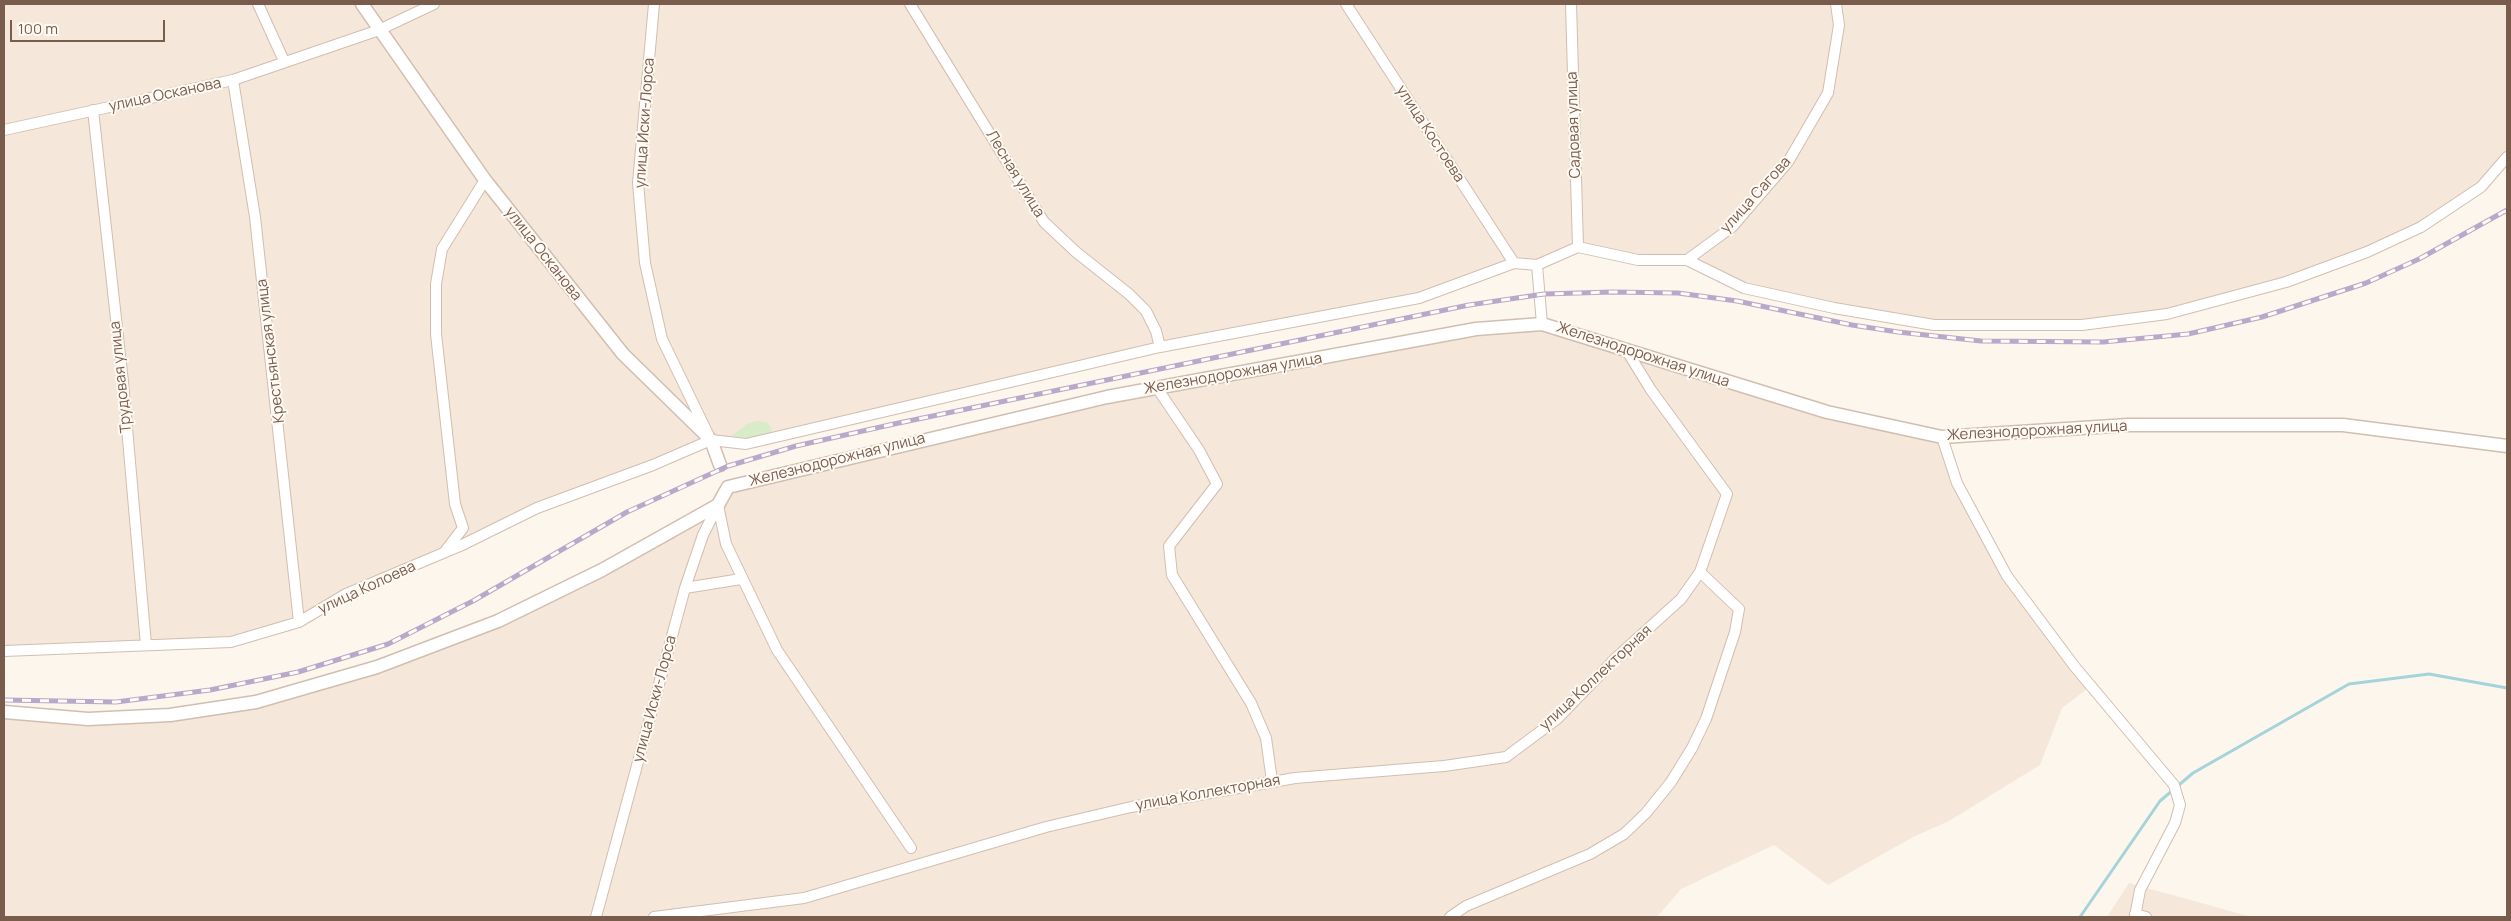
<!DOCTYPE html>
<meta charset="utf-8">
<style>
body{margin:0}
#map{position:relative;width:2511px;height:921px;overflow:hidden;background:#fdf6ec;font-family:Manrope,sans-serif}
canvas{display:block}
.frame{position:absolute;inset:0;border:5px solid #7a5c4d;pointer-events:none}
.scale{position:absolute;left:10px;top:20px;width:155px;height:22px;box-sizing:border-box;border:2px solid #7a5c4d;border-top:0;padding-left:6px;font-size:15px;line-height:18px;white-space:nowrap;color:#7a5c4d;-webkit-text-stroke:4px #fffaf3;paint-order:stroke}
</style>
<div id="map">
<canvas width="2511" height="921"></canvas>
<div class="frame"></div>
<div class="scale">100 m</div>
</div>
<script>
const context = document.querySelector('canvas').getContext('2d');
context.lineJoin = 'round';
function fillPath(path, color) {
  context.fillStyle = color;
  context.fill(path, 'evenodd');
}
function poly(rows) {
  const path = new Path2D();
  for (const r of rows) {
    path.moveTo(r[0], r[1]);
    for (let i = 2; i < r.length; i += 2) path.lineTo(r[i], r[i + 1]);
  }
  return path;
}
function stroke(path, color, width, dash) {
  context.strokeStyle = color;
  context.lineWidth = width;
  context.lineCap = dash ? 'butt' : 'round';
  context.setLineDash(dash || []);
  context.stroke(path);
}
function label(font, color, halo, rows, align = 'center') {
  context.font = font + ' Manrope,sans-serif';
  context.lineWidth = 4;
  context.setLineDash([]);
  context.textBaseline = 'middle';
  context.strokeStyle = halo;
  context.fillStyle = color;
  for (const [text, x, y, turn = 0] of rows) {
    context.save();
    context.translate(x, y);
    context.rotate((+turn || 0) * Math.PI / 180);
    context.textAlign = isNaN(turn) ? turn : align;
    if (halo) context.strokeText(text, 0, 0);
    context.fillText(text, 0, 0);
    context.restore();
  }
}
const residential = poly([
 [4,4,2507,4,2507,157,2481,187,2421,227,2367,252,2167,314,2082,325,1934,325,1744,288,1687,260,1638,260,1578,247,1537,265,1514,263,1419,298,1160,347,746,444,711,440,537,508,346,594,299,622,231,642,4,651],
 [1542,324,1827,412,1942,437,1957,483,2007,576,2091,686,2062,708,2040,765,1949,821,1913,837,1828,885,1774,845,1681,889,1657,917,4,917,4,712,88,719,256,702,498,621,718,505,728,487,1107,397],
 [2129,883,2252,917,2107,917]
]);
const green = poly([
 [757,421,767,422,772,429,770,435,755,439,731,436,749,423]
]);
const stream = poly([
 [2080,917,2160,801,2193,773,2349,684,2429,674,2507,688]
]);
const minor = poly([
 [258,4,284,61],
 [654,4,638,183,645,263,662,339,708,434],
 [910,4,1044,222,1076,252,1129,294,1146,311,1156,331,1160,347],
 [1346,4,1514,263],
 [1571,4,1578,247],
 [233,80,255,217,299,622],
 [93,110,123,382,146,645],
 [4,130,233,80,379,30,434,4],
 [1687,260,1732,227,1788,162,1828,93,1839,25,1836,4],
 [1537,265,1542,324],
 [1157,388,1199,450,1217,484,1169,546,1172,575,1251,703,1266,738,1272,781],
 [1942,437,1957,483,2007,576,2075,667,2174,785,2180,805,2175,823,2140,890,2135,917],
 [718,505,726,544,777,650,911,848],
 [446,550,463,528,455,504,436,334,436,284,442,249,485,180],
 [685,588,741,579],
 [4,651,231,642,299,622,346,594,460,546,537,508,653,465,711,440,746,444,1160,347,1419,298,1514,263,1537,265,1578,247,1638,260,1687,260,1744,288,1834,308,1934,325,2082,325,2167,314,2286,282,2367,252,2421,227,2481,187,2507,157],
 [2135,914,2146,917],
 [596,917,685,588,703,535,718,505],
 [654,917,804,898,1046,827,1131,807,1295,778,1444,766,1506,757,1557,719,1617,657,1681,599,1700,572,1727,494,1651,390,1627,351],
 [1450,917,1466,906,1590,854,1624,834,1646,813,1671,782,1692,748,1706,719,1735,632,1739,609,1700,572]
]);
const tertiary = poly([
 [362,4,485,180,623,354,711,440,720,465],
 [728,487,1107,397,1476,329,1542,324,1827,412,1942,437,2128,425,2343,425,2507,446],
 [4,712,88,719,170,715,256,702,377,667,498,621,602,570,718,505,728,487]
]);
const rail = poly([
 [4,700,116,702,210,690,298,672,388,644,473,601,627,512,728,466,796,446,894,424,1469,305,1544,294,1612,292,1678,293,1737,301,1852,325,1898,332,1981,341,2103,342,2188,334,2262,317,2366,283,2419,259,2507,210]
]);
const streetNames = [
 ["улица Осканова",165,95,-12],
 ["улица Иски-Лорса",645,123,-86],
 ["Садовая улица",1574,125,-92],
 ["улица Костоева",1430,134,57],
 ["Лесная улица",1015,174,59],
 ["улица Сагова",1756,195,-48],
 ["улица Осканова",543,254,52],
 ["Крестьянская улица",271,351,-97],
 ["Железнодорожная улица",1643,355,18],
 ["Железнодорожная улица",1233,374,-10],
 ["Трудовая улица",121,377,-96],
 ["Железнодорожная улица",2037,431,-3],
 ["Железнодорожная улица",837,460,-14],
 ["улица Колоева",367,588,-25],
 ["улица Коллекторная",1596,678,-43],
 ["улица Иски-Лорса",655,699,-75],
 ["улица Коллекторная",1208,793,-10]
];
fillPath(residential, '#f5e8da');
fillPath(green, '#d8ecc9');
stroke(stream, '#a5d3da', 3);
stroke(minor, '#d1beb0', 12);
stroke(tertiary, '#d1beb0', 15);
stroke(minor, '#fff', 10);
stroke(tertiary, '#fff', 12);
stroke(rail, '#b9a8c9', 5);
stroke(rail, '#fffaf3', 3, [9]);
label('15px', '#7a5c4d', '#fffaf3', streetNames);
</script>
